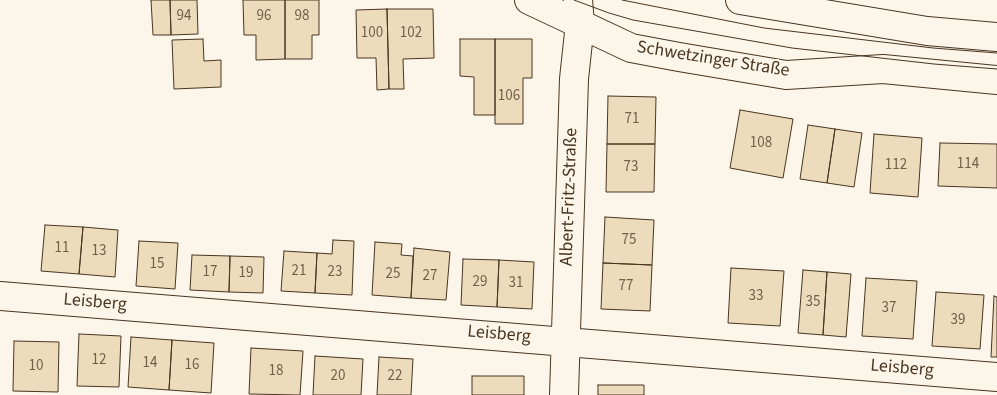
<!DOCTYPE html>
<meta charset="utf-8">
<style>
body{margin:0}
canvas{display:block;background:#fbf6e9}
</style>
<canvas width="997" height="395"></canvas>
<script>
const context = document.querySelector('canvas').getContext('2d');
context.lineJoin = 'round';
function fillPath(path, color) {
  context.fillStyle = color;
  context.fill(path, 'evenodd');
}
function poly(rows) {
  const path = new Path2D();
  for (const r of rows) {
    path.moveTo(r[0], r[1]);
    for (let i = 2; i < r.length; i += 2) path.lineTo(r[i], r[i + 1]);
  }
  return path;
}
function stroke(path, color, width, dash) {
  context.strokeStyle = color;
  context.lineWidth = width;
  context.lineCap = dash ? 'butt' : 'round';
  context.setLineDash(dash || []);
  context.stroke(path);
}
function label(font, color, halo, rows, align = 'center') {
  context.font = font + ' "Source Sans 3",sans-serif';
  context.lineWidth = 4;
  context.setLineDash([]);
  context.textBaseline = 'middle';
  context.strokeStyle = halo;
  context.fillStyle = color;
  for (const [text, x, y, turn = 0] of rows) {
    context.save();
    context.translate(x, y);
    context.rotate((+turn || 0) * Math.PI / 180);
    context.textAlign = isNaN(turn) ? turn : align;
    if (halo) context.strokeText(text, 0, 0);
    context.fillText(text, 0, 0);
    context.restore();
  }
}
const building = poly([
 [151,0,170,0,171,35,153,35,151,0],
 [170,0,197,0,198,34,171,35,170,0],
 [243,0,285,0,285,59,256,60,256,35,244,35,243,0],
 [285,0,319,0,319,35,312,35,312,59,285,59,285,0],
 [387,9,433,9,434,58,403,59,404,89,389,89,387,9],
 [387,9,389,89,377,90,376,58,357,58,356,10,387,9],
 [203,39,204,61,221,60,221,87,174,89,172,40,203,39],
 [460,39,495,39,495,115,474,115,474,77,460,76,460,39],
 [495,39,532,39,532,78,523,78,523,124,495,124,495,39],
 [608,96,656,97,655,144,607,144,608,96],
 [740,110,793,119,783,178,730,168,740,110],
 [808,125,835,129,827,183,800,179,808,125],
 [835,129,862,133,854,187,827,183,835,129],
 [874,134,922,138,918,197,870,193,874,134],
 [940,143,997,144,997,188,938,186,940,143],
 [607,144,655,144,654,192,606,192,607,144],
 [605,217,654,220,652,265,603,263,605,217],
 [45,225,83,227,79,274,41,271,45,225],
 [83,227,118,230,115,277,79,274,83,227],
 [333,240,354,241,352,295,315,293,317,253,332,254,333,240],
 [139,241,178,243,175,289,136,286,139,241],
 [375,242,402,244,401,255,413,256,411,298,372,295,375,242],
 [414,248,450,252,446,300,411,298,414,248],
 [284,251,317,253,315,293,281,291,284,251],
 [192,255,230,256,229,292,190,290,192,255],
 [230,256,264,257,263,293,229,292,230,256],
 [463,259,499,260,497,307,461,305,463,259],
 [499,260,534,262,532,309,497,307,499,260],
 [603,263,652,265,650,311,601,309,603,263],
 [731,268,784,271,780,326,728,323,731,268],
 [803,270,827,272,823,335,798,333,803,270],
 [827,272,851,274,846,337,823,335,827,272],
 [866,278,917,281,913,339,862,336,866,278],
 [936,292,984,295,980,349,932,346,936,292],
 [994,296,997,297,997,357,991,357,994,296],
 [79,334,121,336,119,387,77,386,79,334],
 [131,337,172,340,169,390,128,387,131,337],
 [172,340,214,343,211,393,169,390,172,340],
 [14,341,59,342,58,392,13,391,14,341],
 [251,348,303,351,300,395,249,394,251,348],
 [315,356,363,359,361,395,313,395,315,356],
 [379,357,413,359,411,395,377,395,379,357],
 [472,376,524,376,524,395,472,395,472,376],
 [598,385,644,385,644,395,598,395,598,385]
]);
const minor = poly([
 [529,0,631,48,679,57,786,75,883,69,997,80],
 [740,0,927,31,997,37],
 [0,296,997,377],
 [564,395,574,79,580,23,578,0]
]);
const tram = poly([
 [574,0,609,13,633,20,792,48,934,64,997,69],
 [622,0,764,28,933,48,997,53]
]);
const numberNames = [
 ["94",184,17],
 ["96",264,17],
 ["98",302,17],
 ["100",372,34],
 ["102",411,34],
 ["106",509,97],
 ["71",632,120],
 ["108",761,144],
 ["114",968,165],
 ["112",896,166],
 ["73",631,168],
 ["75",629,241],
 ["11",62,249],
 ["13",99,252],
 ["15",157,265],
 ["21",299,272],
 ["17",210,273],
 ["23",335,273],
 ["19",246,274],
 ["25",393,275],
 ["27",430,277],
 ["29",480,283],
 ["31",516,284],
 ["77",626,287],
 ["33",756,297],
 ["35",813,303],
 ["37",889,309],
 ["39",958,321],
 ["12",99,361],
 ["14",150,364],
 ["16",192,366],
 ["10",36,367],
 ["18",276,372],
 ["20",338,377],
 ["22",395,377]
];
const streetNames = [
 ["Schwetzinger Straße",713,60,9],
 ["Albert-Fritz-Straße",570,197,-88],
 ["Leisberg",95,303,5],
 ["Leisberg",499,335,5],
 ["Leisberg",902,369,5]
];
fillPath(building, '#ecdcbc');
stroke(building, '#4a3520', 1);
stroke(minor, '#4a3520', 30);
stroke(minor, '#fbf6e9', 28);
stroke(tram, '#4a3520', 1);
label('15px', '#725f47', null, numberNames);
label('18px', '#4a3520', '#fbf6e9', streetNames);
</script>
